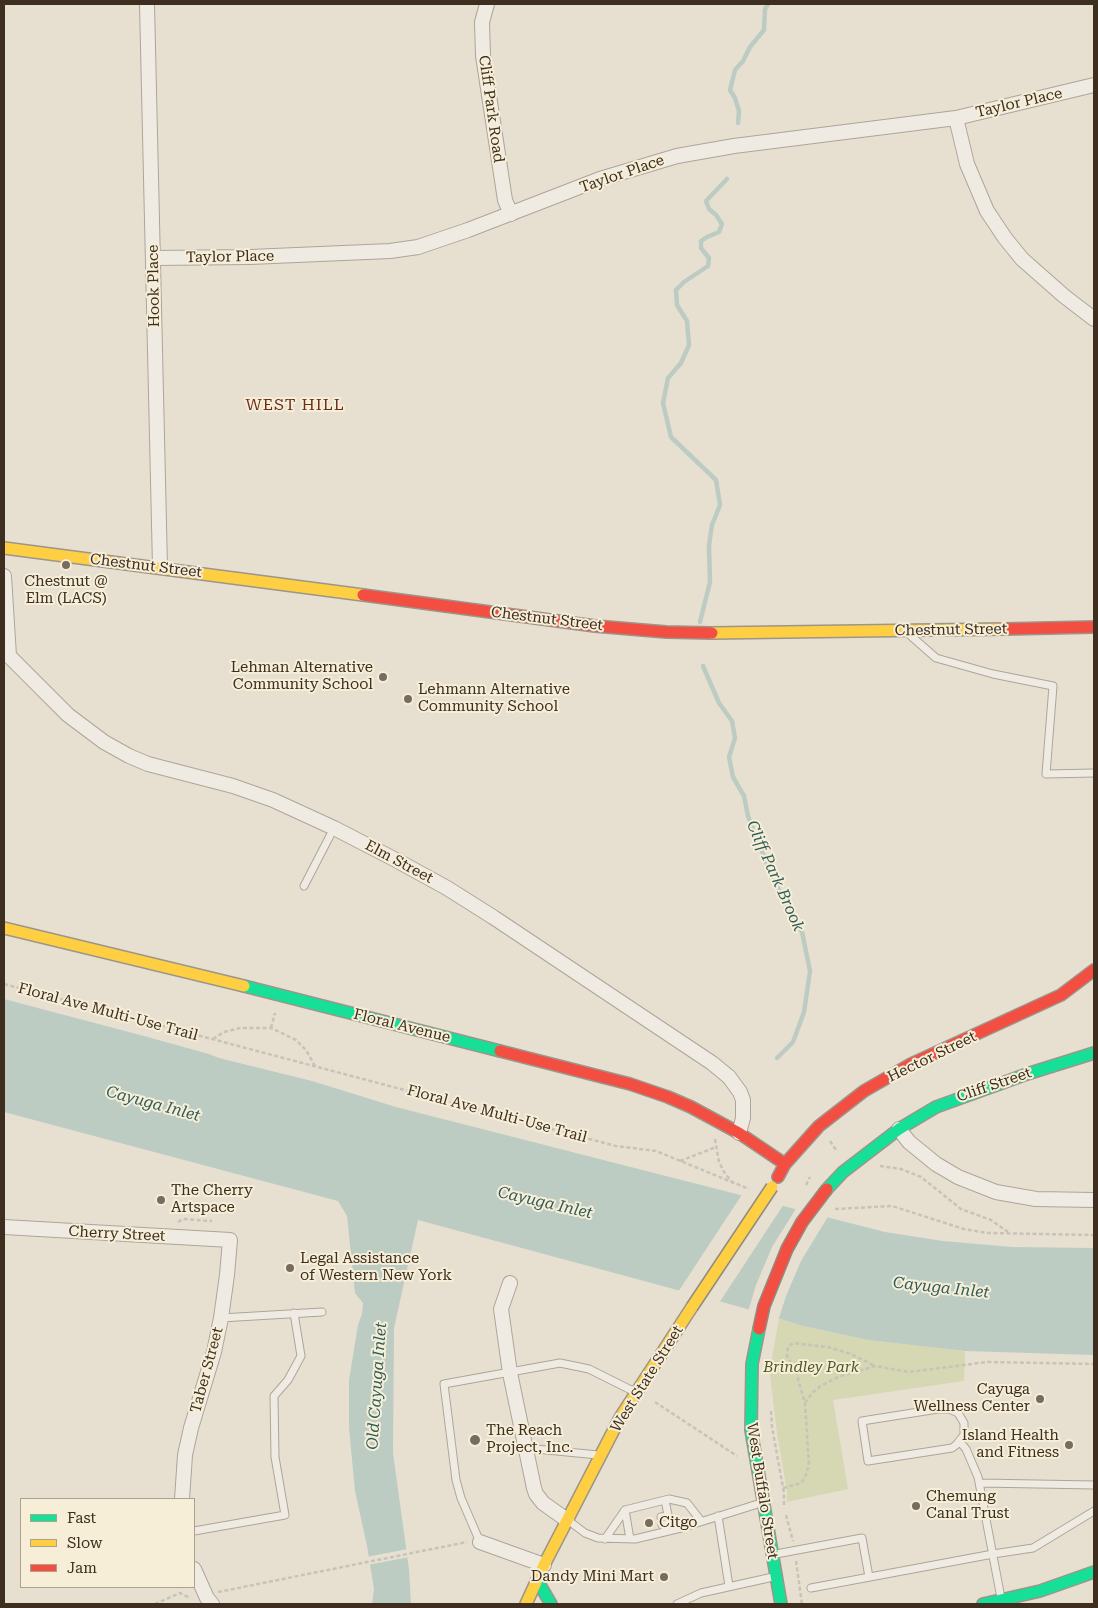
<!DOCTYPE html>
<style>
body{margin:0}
#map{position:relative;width:1098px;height:1608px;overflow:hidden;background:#e7e0d1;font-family:"Roboto Serif",serif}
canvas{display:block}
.frame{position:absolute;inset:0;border:5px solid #3d2e20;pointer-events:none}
.legend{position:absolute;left:20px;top:1498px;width:175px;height:90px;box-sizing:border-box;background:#f7eed8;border:1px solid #ada18e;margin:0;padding:6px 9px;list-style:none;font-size:15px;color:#3d2e20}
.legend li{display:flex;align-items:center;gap:10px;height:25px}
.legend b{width:25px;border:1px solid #ada18e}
</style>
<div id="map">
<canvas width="1098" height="1608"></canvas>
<div class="frame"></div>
<ul class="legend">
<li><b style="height:6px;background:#16e098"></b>Fast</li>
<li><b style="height:6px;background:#ffcf43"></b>Slow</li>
<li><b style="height:6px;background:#f24e42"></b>Jam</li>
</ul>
</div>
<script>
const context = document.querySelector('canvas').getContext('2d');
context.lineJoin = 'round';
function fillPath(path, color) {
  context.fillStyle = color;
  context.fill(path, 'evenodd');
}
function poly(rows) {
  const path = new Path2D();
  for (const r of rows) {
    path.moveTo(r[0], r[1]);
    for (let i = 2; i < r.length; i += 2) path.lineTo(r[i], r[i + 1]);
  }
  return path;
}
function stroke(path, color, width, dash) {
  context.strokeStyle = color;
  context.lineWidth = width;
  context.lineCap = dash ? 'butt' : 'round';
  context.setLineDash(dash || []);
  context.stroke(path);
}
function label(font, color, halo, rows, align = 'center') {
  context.font = font + ' "Roboto Serif",serif';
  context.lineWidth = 4;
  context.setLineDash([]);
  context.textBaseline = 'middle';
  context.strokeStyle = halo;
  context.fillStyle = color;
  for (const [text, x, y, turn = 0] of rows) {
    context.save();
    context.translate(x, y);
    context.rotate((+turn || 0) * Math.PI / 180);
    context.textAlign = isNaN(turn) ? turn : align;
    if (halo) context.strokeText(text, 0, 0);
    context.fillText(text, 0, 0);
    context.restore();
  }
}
const green = poly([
 [779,1319,803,1326,868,1340,965,1351,964,1381,833,1400,848,1489,787,1502,787,1492,777,1433,770,1376,772,1357]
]);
const water = poly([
 [4,999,144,1036,209,1054,219,1058,312,1081,396,1107,885,1232,943,1241,1012,1247,1094,1248,1094,1355,965,1351,868,1340,803,1326,744,1308,418,1220,394,1328,393,1453,409,1569,411,1604,372,1604,374,1589,367,1546,355,1491,349,1428,349,1380,358,1325,362,1314,363,1303,355,1293,347,1216,338,1201,4,1112]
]);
const pier = poly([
 [743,1193,784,1204,719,1303,678,1292],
 [797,1207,829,1215,801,1261,786,1296,778,1321,748,1312,756,1285,772,1247],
 [408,1549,410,1557,367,1565,366,1557]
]);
const stream = poly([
 [738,123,739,111,735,98,730,90,735,70,743,61,750,47,764,30,765,9,768,4],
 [700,622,710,582,709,545,712,525,720,505,716,480,671,437,663,403,668,378,681,363,689,345,687,321,677,305,676,290,684,282,708,266,709,258,701,248,701,241,707,237,719,232,722,224,716,215,709,209,706,201,727,179],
 [703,666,719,703,732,721,735,738,729,757,733,777,744,796,748,816,773,879,802,932,810,971,804,1012,793,1042,777,1058]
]);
const path = poly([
 [4,984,616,1146,656,1151,749,1189],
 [271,1028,275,1013],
 [213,1039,224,1032,240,1028,271,1028,296,1040,306,1050,315,1066],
 [715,1139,719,1162,724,1172,732,1182],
 [830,1141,836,1150],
 [680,1161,716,1147],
 [880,1166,901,1169,921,1177,961,1209,991,1220,1008,1232],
 [806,1185,810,1177],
 [835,1209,892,1206,964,1229,987,1233,1094,1235],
 [178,1222,183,1219,212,1221],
 [655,1402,737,1456],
 [805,1403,813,1392,821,1386,838,1377,875,1366,909,1372,987,1362,1094,1364],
 [771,1411,772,1427,784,1493,784,1505],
 [783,1488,801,1483,805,1478,809,1465,805,1403,796,1372,787,1356,788,1347,793,1343,828,1347,851,1354,875,1366],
 [786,1515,793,1541],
 [796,1561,802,1604],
 [218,1592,467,1542],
 [155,1604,180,1593,190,1598]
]);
const lane = poly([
 [911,636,936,658,993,674,1053,686,1046,774,1094,773],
 [304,886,334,828],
 [221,1318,322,1312],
 [938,1409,949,1409,958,1413,964,1423,964,1435,956,1445,952,1448,868,1461,862,1421,938,1409],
 [960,1442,966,1449,978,1477,1001,1598],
 [526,1448,598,1455],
 [980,1483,1094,1485],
 [665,1500,671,1530],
 [625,1510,630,1539],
 [718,1516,729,1586],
 [661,1517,668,1516],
 [569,1521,585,1533,598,1538,635,1539,681,1528,761,1503],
 [662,1525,670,1523],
 [194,1531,285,1515,275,1457,274,1396,288,1380,301,1356,294,1313],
 [605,1539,625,1510,669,1499,687,1503,701,1521],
 [480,1542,461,1498,456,1480,444,1384,560,1363,589,1369,633,1391],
 [776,1554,862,1538,869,1577],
 [811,1588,993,1554,1033,1548,1094,1511],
 [677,1604,701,1593,773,1577]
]);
const street = poly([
 [147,4,160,567],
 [487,4,482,22,483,56,505,200,511,214],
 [956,118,967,164,987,211,1005,238,1022,259,1064,296,1094,319],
 [153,258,250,257,390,251,418,247,468,230,600,179,677,156,734,146,956,118,1094,85],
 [4,576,9,656],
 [4,651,68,715,104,742,129,756,148,764,233,786,273,800,334,828,396,860,447,888,493,917,712,1063,729,1077,740,1092,743,1100,743,1118,739,1133],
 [899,1129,909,1142,936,1164,958,1177,996,1192,1036,1199,1094,1200],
 [4,1227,230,1240,227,1275,221,1318,214,1352,191,1428,185,1455,182,1499],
 [510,1283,501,1309,510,1373,534,1488,536,1494,543,1503,567,1520],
 [480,1542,544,1565],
 [194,1569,207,1598,212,1604]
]);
const fast = poly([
 [244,986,500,1051],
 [827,1189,843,1172,899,1129,936,1107,1027,1074,1094,1053],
 [759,1329,752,1364,751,1430,781,1604],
 [537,1580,551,1604],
 [983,1604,1040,1591,1094,1572]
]);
const slow = poly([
 [4,548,363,595],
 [712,633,1005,629],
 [4,928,244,986],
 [526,1604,544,1565,621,1416,692,1307]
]);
const jam = poly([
 [363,595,595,626,666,632,712,633],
 [1005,629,1094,627],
 [500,1051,630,1084,668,1097,691,1107,739,1133,785,1164],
 [778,1177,785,1164,819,1126,864,1091,911,1064,1061,995,1094,970]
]);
const slowBridge = poly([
 [692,1307,772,1187]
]);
const jamBridge = poly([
 [759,1329,764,1306,787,1249,802,1222,827,1189]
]);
const markers = [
 [66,565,5,"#786c5e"],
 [383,677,5,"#786c5e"],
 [408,699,5,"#786c5e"],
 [161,1200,5,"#786c5e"],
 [290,1268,5,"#786c5e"],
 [1040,1399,5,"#786c5e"],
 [475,1440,6,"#786c5e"],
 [1069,1445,5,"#786c5e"],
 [916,1506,5,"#786c5e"],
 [649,1523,5,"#786c5e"],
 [664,1577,5,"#786c5e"]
];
const streetNames = [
 ["Taylor Place",1019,103,-13],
 ["Cliff Park Road",491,109,82],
 ["Taylor Place",622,174,-19],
 ["Taylor Place",230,257,-1],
 ["Hook Place",154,286,-91],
 ["Chestnut Street",146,566,7],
 ["Chestnut Street",547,619,7],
 ["Chestnut Street",951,630,-1],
 ["Elm Street",399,862,28],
 ["Floral Ave Multi-Use Trail",108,1012,15],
 ["Floral Avenue",402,1026,14],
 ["Hector Street",932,1057,-26],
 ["Cliff Street",994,1085,-19],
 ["Floral Ave Multi-Use Trail",497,1114,15],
 ["Cherry Street",117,1234,3],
 ["Taber Street",207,1370,-75],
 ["West State Street",647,1379,-58],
 ["West Buffalo Street",762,1491,81]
];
const poiNames = [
 ["Chestnut @",66,582,"center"],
 ["Elm (LACS)",66,599,"center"],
 ["Lehman Alternative",373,668,"right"],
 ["Community School",373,685,"right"],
 ["Lehmann Alternative",418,690],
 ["Community School",418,707],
 ["The Cherry",171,1191],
 ["Artspace",171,1208],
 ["Legal Assistance",300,1259],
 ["of Western New York",300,1276],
 ["Cayuga",1030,1390,"right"],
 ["Wellness Center",1030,1407,"right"],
 ["The Reach",486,1431],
 ["Project, Inc.",486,1448],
 ["Island Health",1059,1436,"right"],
 ["and Fitness",1059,1453,"right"],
 ["Chemung",926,1497],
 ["Canal Trust",926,1514],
 ["Citgo",659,1523],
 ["Dandy Mini Mart",654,1577,"right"]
];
const parkNames = [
 ["Brindley Park",811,1368]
];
const neighbourhoodNames = [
 ["WEST HILL",295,405]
];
const waterNames = [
 ["Cliff Park Brook",775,876,66],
 ["Cayuga Inlet",153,1104,15],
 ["Cayuga Inlet",545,1203,13],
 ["Cayuga Inlet",941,1288,6],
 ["Old Cayuga Inlet",377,1386,-86]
];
fillPath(green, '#d6d7b3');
fillPath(water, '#bcccc2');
fillPath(pier, '#e7e0d1');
stroke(stream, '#bcccc2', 4.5);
stroke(lane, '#ada599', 9);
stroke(street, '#ada599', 16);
stroke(fast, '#9c958a', 14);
stroke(slow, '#9c958a', 14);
stroke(jam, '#9c958a', 14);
stroke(path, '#c8c2b9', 2.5, [4, 2.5]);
stroke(lane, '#efebe3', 7);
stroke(street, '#efebe3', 14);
stroke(fast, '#16e098', 11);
stroke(slow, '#ffcf43', 11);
stroke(jam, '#f24e42', 11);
stroke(slowBridge, '#928b80', 14, []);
stroke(jamBridge, '#928b80', 14, []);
stroke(slowBridge, '#ffcf43', 11);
stroke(jamBridge, '#f24e42', 11);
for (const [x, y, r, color] of markers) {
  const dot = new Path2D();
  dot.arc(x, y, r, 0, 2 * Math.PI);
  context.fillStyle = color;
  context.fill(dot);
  stroke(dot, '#f7eed8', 2);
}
label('15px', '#3d2e20', '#f7eed8', streetNames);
label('15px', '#3d2e20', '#f7eed8', poiNames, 'left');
label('italic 15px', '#4d5a26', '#f7eed8', parkNames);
context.letterSpacing = '1px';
label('16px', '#6b2e1e', '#f7eed8', neighbourhoodNames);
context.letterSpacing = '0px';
label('italic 16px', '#2f5d5a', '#f7eed8', waterNames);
</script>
